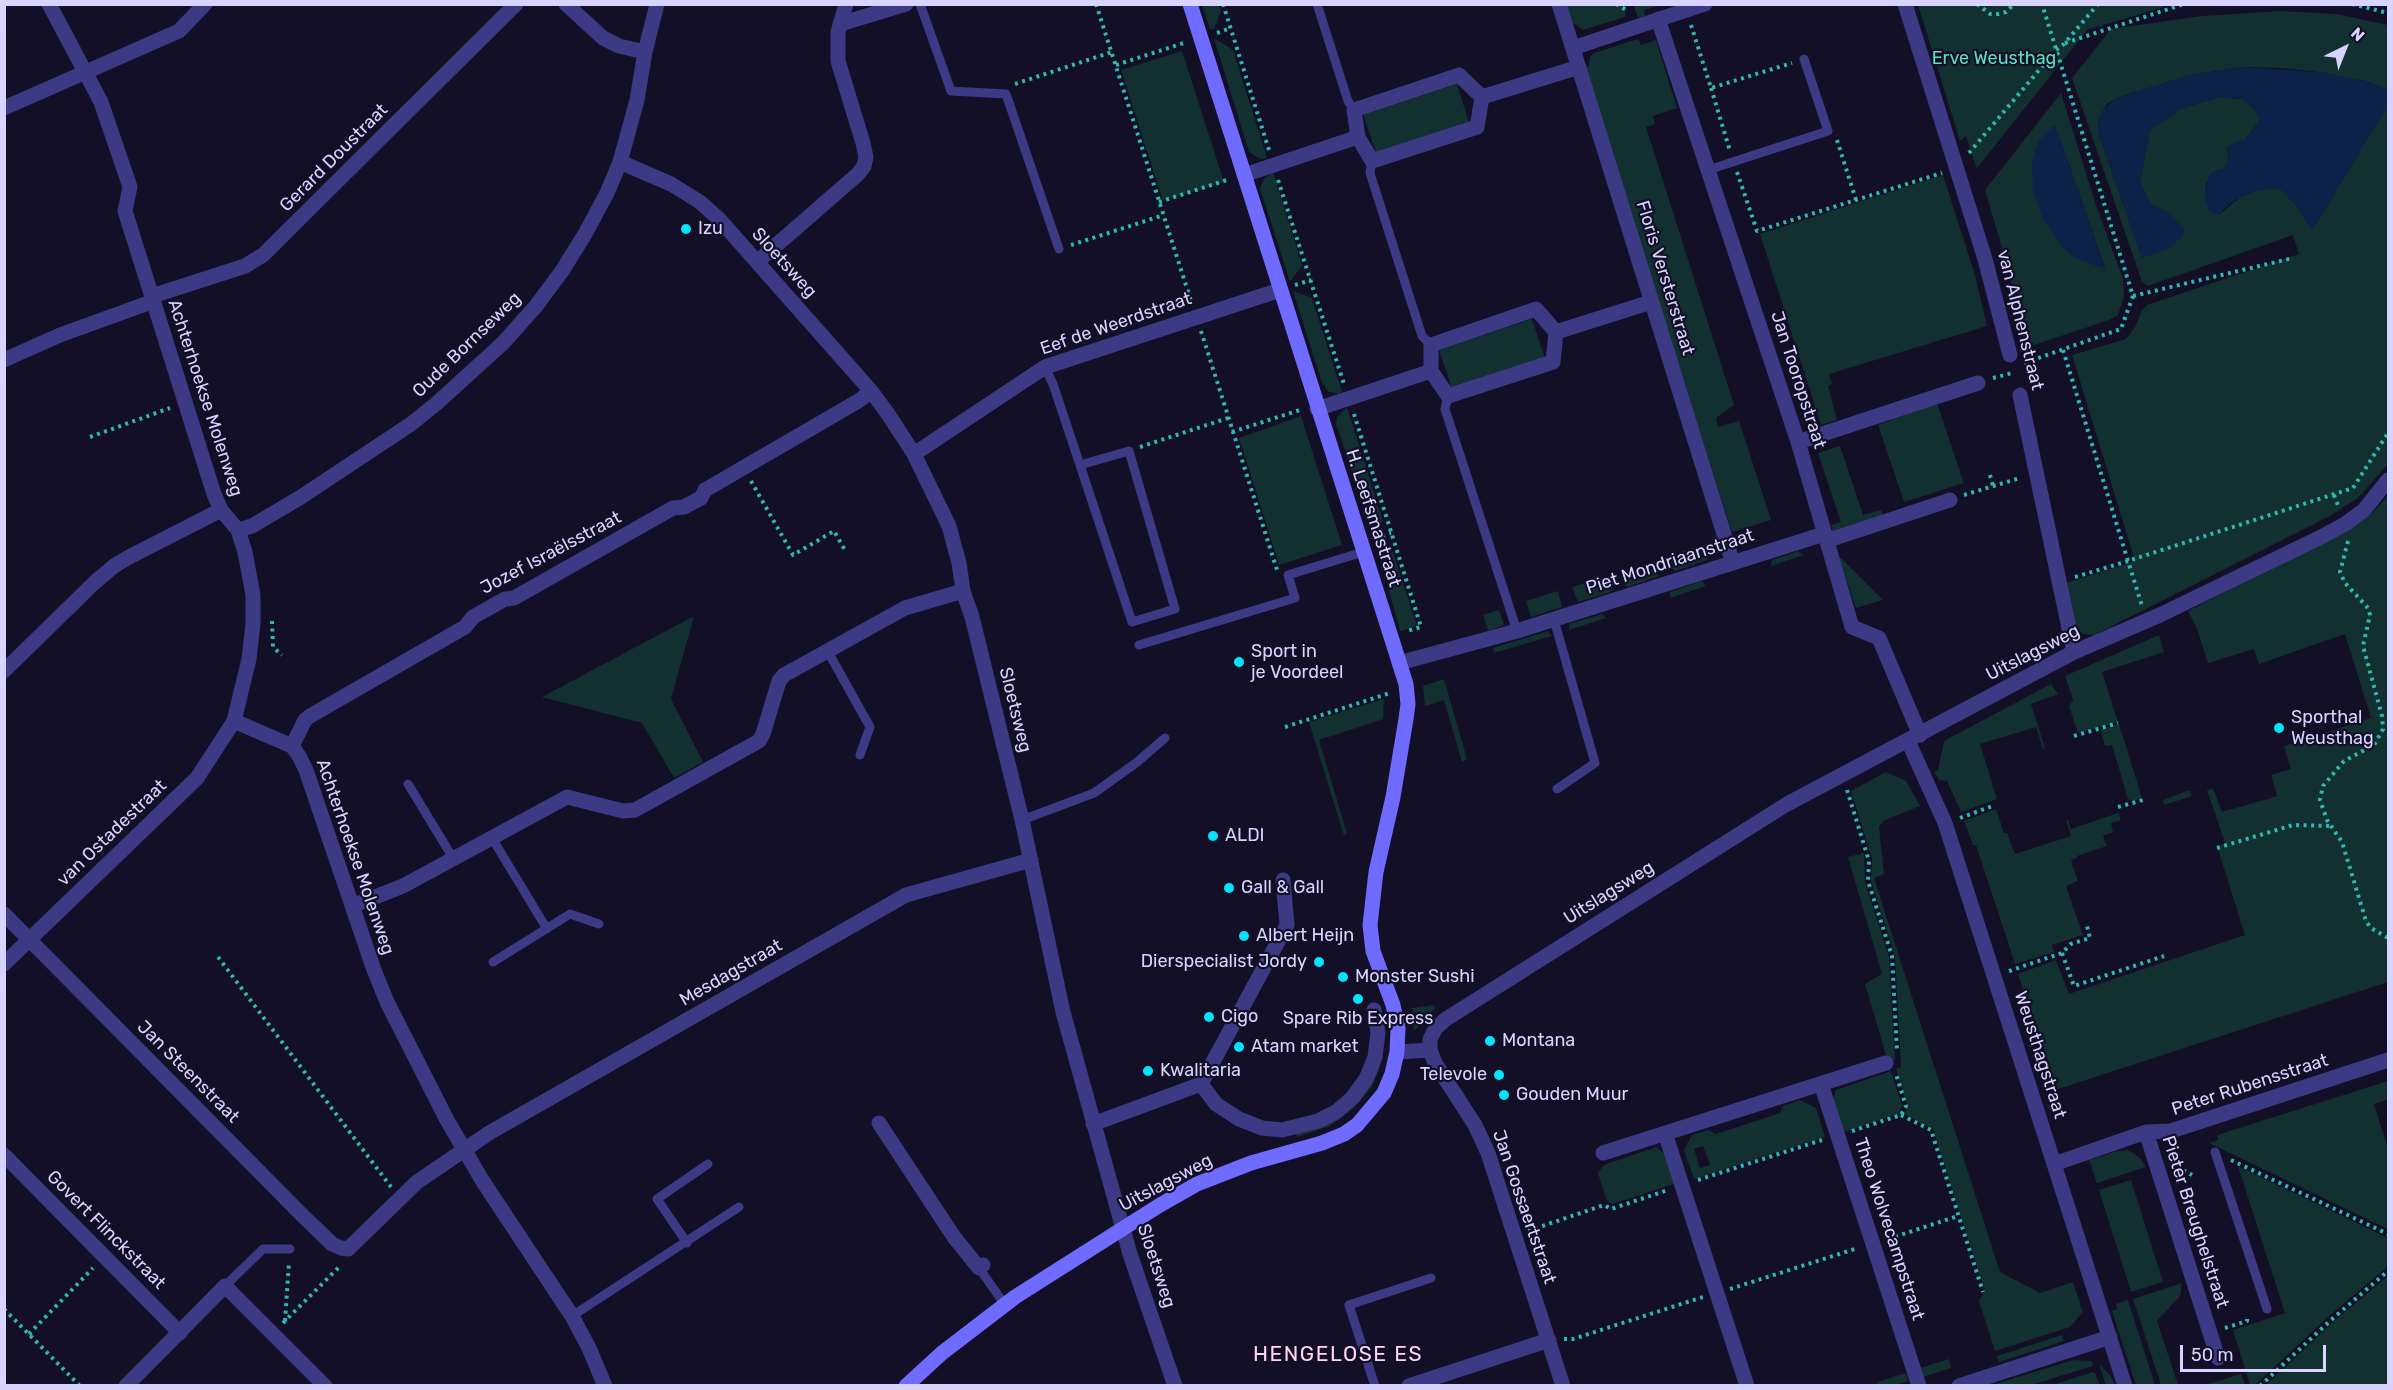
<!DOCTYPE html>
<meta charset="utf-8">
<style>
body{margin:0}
#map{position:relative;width:2393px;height:1390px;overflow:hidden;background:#130f26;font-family:Rubik,sans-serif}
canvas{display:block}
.frame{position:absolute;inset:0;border:6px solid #d9d4ff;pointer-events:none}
.north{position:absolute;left:2315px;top:18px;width:60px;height:60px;-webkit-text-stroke:4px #130f26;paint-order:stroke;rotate:43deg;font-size:16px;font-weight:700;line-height:24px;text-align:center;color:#d9d4ff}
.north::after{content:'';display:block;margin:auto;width:21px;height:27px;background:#d9d4ff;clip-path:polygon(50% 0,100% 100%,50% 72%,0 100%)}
.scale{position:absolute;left:2180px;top:1345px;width:146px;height:27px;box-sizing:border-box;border:3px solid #d9d4ff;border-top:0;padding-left:8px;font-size:18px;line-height:21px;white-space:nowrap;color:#d9d4ff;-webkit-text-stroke:4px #130f26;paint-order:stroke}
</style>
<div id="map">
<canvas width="2393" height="1390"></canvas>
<div class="frame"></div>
<div class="north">N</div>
<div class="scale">50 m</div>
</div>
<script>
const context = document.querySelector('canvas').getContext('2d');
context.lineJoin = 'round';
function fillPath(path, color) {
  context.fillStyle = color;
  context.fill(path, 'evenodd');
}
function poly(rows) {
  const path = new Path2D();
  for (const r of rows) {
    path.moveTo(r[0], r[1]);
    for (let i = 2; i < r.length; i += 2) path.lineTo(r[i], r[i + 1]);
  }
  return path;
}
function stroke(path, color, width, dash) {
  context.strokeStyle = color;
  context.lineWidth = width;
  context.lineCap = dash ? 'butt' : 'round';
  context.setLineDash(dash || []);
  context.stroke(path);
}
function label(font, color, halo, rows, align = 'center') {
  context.font = font + ' Rubik,sans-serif';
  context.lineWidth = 4.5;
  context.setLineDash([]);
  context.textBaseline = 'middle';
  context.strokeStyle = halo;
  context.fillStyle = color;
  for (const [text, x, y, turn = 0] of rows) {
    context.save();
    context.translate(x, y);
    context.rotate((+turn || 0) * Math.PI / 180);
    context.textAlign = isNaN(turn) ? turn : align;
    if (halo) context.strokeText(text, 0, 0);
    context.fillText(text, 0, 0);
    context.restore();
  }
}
const green = poly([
 [1202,5,1219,5,1221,11,1214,29,1210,29],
 [1564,5,1626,5,1625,17,1583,30,1575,24,1571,25],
 [1640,5,1640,4,1662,5,1644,10,1645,16,1638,18,1634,6],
 [1918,5,1918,4,2170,5,2087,30,1977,168,1966,136,1960,141],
 [2280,11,2336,14,2388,25,2388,90,2365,81,2318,72,2282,68,2243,67,2191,75,2116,98,2107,104,2098,120,2099,134,2142,258,2168,212,2150,204,2140,182,2150,130,2180,109,2218,97,2243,99,2257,112,2260,120,2245,140,2236,142,2227,148,2229,162,2223,169,2214,171,2206,184,2205,204,2219,215,2240,197,2255,191,2272,188,2282,190,2296,205,2312,231,2380,118,2388,108,2388,464,2358,498,2328,517,2094,635,2083,634,2077,629,2074,622,2066,583,2135,561,2072,355,2126,339,2135,327,2142,310,2147,305,2299,254,2293,235,2148,286,2142,282,2072,78,2111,29,2202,16],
 [1214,38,1233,50,1267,158,1261,159,1249,152],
 [1638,39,1641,45,1656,40,1677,108,1653,116,1655,124,1646,127,1734,405,1716,418,1718,427,1739,421,1771,520,1732,532,1584,68,1589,66,1590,57,1594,53],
 [1182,51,1224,182,1163,201,1121,70],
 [1456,82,1469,122,1376,153,1363,114],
 [2061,93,2095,202,2123,279,2124,297,2118,315,2109,320,2028,347,2007,265,1985,190],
 [2055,125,2105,268,2075,258,2061,245],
 [1273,172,1302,265,1290,282,1260,188,1264,179],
 [1943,175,1975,275,1987,326,1829,374,1832,384,1828,386,1837,420,1821,425,1760,234],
 [1293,291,1312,298,1342,392,1339,394,1329,392,1322,383],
 [1532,319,1545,358,1452,389,1439,350],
 [1937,403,1964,483,1904,502,1878,425],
 [1347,407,1383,521,1373,533,1336,424,1337,417],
 [1301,416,1342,545,1279,565,1239,438],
 [1840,446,1863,515,1881,510,1883,516,1833,532,1831,525,1841,522,1818,453],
 [2388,496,2388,982,2058,1089,2018,974,2056,960,2069,994,2245,935,2217,846,2225,843,2207,790,2213,788,2222,812,2277,796,2271,775,2291,769,2284,746,2371,718,2345,634,2259,664,2254,649,2208,663,2197,629,2188,611,2338,535,2372,513],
 [1715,541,1714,550,1707,560,1676,571,1673,570,1669,556],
 [1376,543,1393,552,1417,626,1400,631],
 [1798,551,1803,555,1771,566,1772,560],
 [1839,558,1841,558,1883,600,1856,608],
 [1655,561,1659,576,1628,587,1625,585,1621,571],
 [1607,576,1611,592,1578,602,1572,587],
 [1702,581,1706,586,1670,598,1670,592],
 [1558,591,1562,607,1531,617,1526,601],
 [1499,610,1504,625,1488,631,1483,615],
 [1602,614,1606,618,1569,630,1569,624],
 [694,616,671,699,703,762,674,778,642,723,542,697],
 [1548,631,1552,636,1494,653,1493,648],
 [2159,635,2164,652,2102,672,2118,722,2078,733,2069,706,2073,700,2065,676],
 [1444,679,1467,759,1462,762,1444,700,1425,706,1423,686],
 [2051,684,2058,694,2031,704,2045,748,2043,749,2036,727,1980,744,1997,799,1961,812,1947,781,1939,780,1934,772,1938,770,1944,741],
 [1384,699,1383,719,1319,740,1347,833,1344,836,1309,722],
 [2119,724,2142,798,2133,801,2128,799,2112,745,2105,746,2100,729],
 [1886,772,1906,781,1920,806,1883,821,1879,827,1884,874,1874,878,2000,1272,2040,1293,2073,1282,2083,1312,2070,1327,1995,1351,1979,1301,1985,1291,1933,1129,1904,1114,1908,1106,1896,1069,1901,1067,1895,956,1871,881,1872,859,1851,791],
 [2190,790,2192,796,2164,805,2163,800],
 [1996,809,2004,833,2007,833,2015,854,2071,836,2066,820,2068,820,2071,829,2118,813,2121,820,2111,823,2113,832,2103,836,2107,846,2077,856,2077,858,2071,860,2078,881,2066,886,2083,935,2052,945,2054,952,2015,964,1976,845,1973,845,1964,821],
 [1864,853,1865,882,1889,957,1895,1060,1888,1062,1865,984,1882,974,1848,857],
 [1433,1005,1435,1008,1414,1031,1412,1008],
 [1379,1054,1383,1055,1378,1073,1371,1088,1354,1108,1330,1126,1297,1137,1296,1132,1328,1123],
 [1891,1071,1902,1106,1898,1114,1844,1132,1833,1100,1836,1090],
 [2388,1081,2388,1099,2374,1104,2388,1149,2388,1229,2209,1143,2218,1140,2217,1135],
 [1800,1100,1816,1108,1825,1137,1694,1179,1684,1150,1692,1135,1708,1130,1716,1134,1780,1113,1783,1106],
 [1703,1146,1710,1165,1700,1168,1694,1149],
 [1656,1147,1665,1154,1674,1184,1612,1204,1607,1201,1598,1173,1604,1165],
 [2128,1150,2140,1158,2146,1167,2097,1183,2089,1160,2117,1151],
 [2238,1166,2388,1238,2388,1264,2386,1268,2329,1316,2255,1385,2250,1385,2233,1330,2285,1313],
 [2131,1180,2163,1282,2131,1292,2099,1190],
 [2388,1276,2388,1385,2266,1385,2333,1322],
 [2182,1283,2180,1296,2157,1321,2178,1385,2161,1385,2133,1299],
 [2128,1300,2155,1385,2136,1385,2112,1311,2117,1309,2116,1304],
 [2062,1335,2064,1341,1999,1362,1997,1356],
 [1949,1359,1951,1368,1923,1377,1920,1368],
 [2073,1360,2092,1361,2093,1366,2031,1385,1992,1385],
 [2099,1364,2110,1375,2115,1385,2106,1385],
 [2092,1372,2095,1373,2100,1385,2053,1385],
 [1906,1373,1908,1381,1895,1385,1878,1385,1877,1382],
 [2241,1374,2245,1385,2205,1385]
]);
const water = poly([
 [2243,67,2318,72,2365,81,2388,90,2388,108,2380,118,2312,231,2296,205,2282,190,2272,188,2255,191,2240,197,2227,206,2219,215,2212,213,2205,204,2205,194,2209,176,2214,171,2223,169,2229,162,2227,148,2236,142,2245,140,2260,120,2257,112,2243,99,2218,97,2180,109,2150,130,2140,182,2150,204,2168,212,2185,229,2182,236,2169,249,2142,258,2099,134,2098,120,2102,111,2116,98,2191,75],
 [2055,125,2083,205,2105,269,2075,258,2061,245,2043,219,2033,191,2032,162,2039,140]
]);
const path = poly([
 [1096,4,1192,304],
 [1223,4,1269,150],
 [1616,4,1628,11],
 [1977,4,1990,14,1998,14,2006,12,2014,4],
 [2352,4,2388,13],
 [1630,5,1630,4],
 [1691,25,1711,88,1792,63],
 [1217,33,1231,28],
 [2065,43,2184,4],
 [1116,65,1187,42],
 [1015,84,1112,52],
 [1711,88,1730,151],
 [1837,140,1856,200],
 [1969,153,2056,50,2064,44,2098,4],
 [1737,172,1757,231,1942,173],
 [1278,180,1344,384],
 [1159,202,1230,179],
 [1071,245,1164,215],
 [1295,285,1311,280],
 [2133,296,2293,258],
 [1201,331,1277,570],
 [2063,350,2128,561,2353,488,2388,433],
 [2024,363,2121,329,2133,296,2042,4],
 [1993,378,2012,373],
 [1354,414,1421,627,1407,631],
 [1232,432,1303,409],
 [90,437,170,408],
 [1140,447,1228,418],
 [1990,475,1993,486],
 [751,481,793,555,834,531,846,552],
 [1964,495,2020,478],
 [2334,495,2339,508],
 [1375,538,1391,533],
 [2348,541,2340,572,2345,583,2368,608,2370,615,2363,646,2382,716,2383,729,2374,745,2344,761,2338,768,2323,786,2320,800,2327,820,2342,842,2366,921,2371,928,2388,938],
 [2075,577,2128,561,2142,606],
 [272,621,273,647,282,655],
 [1285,727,1390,693],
 [2074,736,2118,723],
 [1847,790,1869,861,1868,881,1892,956,1897,1051],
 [2118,807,2143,800],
 [1960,818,1995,805],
 [2217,848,2293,825,2332,826],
 [2062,953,2074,986,2164,956],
 [218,957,391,1187],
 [2009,971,2062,953,2071,944,2090,938,2087,926],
 [1901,1115,1931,1130,1983,1292],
 [1852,1131,1901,1115,1906,1106,1896,1074],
 [2231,1160,2388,1234],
 [2176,1174,2185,1171,2192,1175],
 [1698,1180,1822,1140],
 [1528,1231,1604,1205,1611,1209,1668,1190],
 [1888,1239,1958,1216],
 [1730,1289,1858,1248],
 [4,1309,80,1386],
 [285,1321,289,1262],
 [283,1323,341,1265],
 [2225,1328,2247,1321,2247,1319],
 [29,1334,93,1268],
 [1564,1339,1573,1339,1703,1297],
 [2260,1386,2331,1320,2388,1271]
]);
const lane = poly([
 [920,4,951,91,1006,94,1059,249],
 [1317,4,1348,101,1354,110],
 [1372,161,1370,173,1422,336,1431,345],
 [1708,170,1828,131,1804,59],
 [1045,367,1053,384,1080,465,1132,622,1175,609,1129,451,1080,465],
 [1448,396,1445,409,1517,631],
 [1554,620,1595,763,1557,789],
 [1139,645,1295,598,1288,575,1363,552],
 [827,650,870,727,860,755],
 [408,784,453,858],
 [1022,820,1094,793,1136,763,1165,738],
 [492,838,547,929],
 [493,962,570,914,599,924],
 [2215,1152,2267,1309],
 [687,1243,657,1199,708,1164],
 [979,1268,1005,1305],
 [225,1286,263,1249,290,1249],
 [572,1316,739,1207],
 [1375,1386,1349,1305,1431,1278]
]);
const street = poly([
 [49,4,101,102,130,187,125,211,214,494,221,510,238,530,245,552,253,595,253,624,249,659,234,721,292,746,299,756,306,770,374,970,387,1002,447,1120,482,1180,572,1316,589,1348,605,1386],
 [566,4,603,38,619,46,645,52],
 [1559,4,1733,563],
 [1905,4,1985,259,2010,355],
 [1658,19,1798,442,1852,627,1879,638,1920,735],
 [840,24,906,4],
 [1573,48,1705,4],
 [1459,75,1482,97,1477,127,1372,161,1358,137,1354,110,1459,75],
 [1482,97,1579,67],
 [4,108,179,31,205,4],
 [620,162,671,184,700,202,719,219,871,391,888,414,914,454,949,526,959,563,963,591,972,617,1022,820,1063,1012,1130,1254,1175,1386],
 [1244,175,1358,137],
 [757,262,858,174,864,166,866,157,863,143,838,61,838,32,846,4],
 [152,296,245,266,263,255,516,4],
 [1536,309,1556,332,1553,362,1448,396,1431,371,1431,345,1536,309],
 [1556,332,1651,302],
 [4,360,60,335,154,301],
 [2020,395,2074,652],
 [1317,409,1431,371],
 [1798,442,1978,383],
 [914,454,1045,367,1280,290],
 [238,530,252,526,301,497,411,424,437,403,503,343,536,306,562,271,585,234,607,193,620,162,637,100,645,52,657,4],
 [1399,663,1517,631,1824,534,1832,539,1950,500],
 [4,671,94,583,114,566,129,557,221,510],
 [1908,741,1945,823,2125,1386],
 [292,746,305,720,310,716,465,627,473,617,505,599,514,598,673,508,684,507,701,498,705,490,860,400,871,391],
 [352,906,403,886,567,797,623,811,635,810,759,741,763,734,779,681,784,675,905,608,963,591],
 [4,914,301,1214,332,1244,341,1248,348,1249,417,1182,489,1133,906,895,1031,860],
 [4,964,197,778,234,721],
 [1430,1050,1435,1063,1475,1125,1488,1153,1563,1386],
 [1397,1052,1430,1050,1430,1039,1436,1028,1446,1019,1787,804,2074,652,2160,615,2321,537,2345,524,2364,510,2388,480],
 [1201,1084,1216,1104,1239,1119,1262,1128,1282,1130,1318,1121,1336,1112,1353,1097,1366,1079,1375,1057,1378,1032,1374,1010],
 [1821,1084,1919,1386],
 [879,1123,954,1237,979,1268,983,1265],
 [1093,1124,1201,1084,1287,925,1283,880],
 [2146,1132,2218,1358],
 [1665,1133,1747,1386],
 [1603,1153,1886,1063],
 [4,1155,180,1333],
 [2054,1164,2146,1132,2171,1131,2388,1060],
 [126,1386,225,1286,325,1386],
 [1409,1386,1549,1340],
 [1959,1386,2110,1337]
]);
const secondary = poly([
 [906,1386,942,1353,1015,1297,1160,1205,1197,1184,1251,1163,1322,1143,1344,1134,1357,1125,1384,1093,1392,1074,1397,1052,1398,1028,1393,1005,1373,951,1370,925,1376,872,1393,797,1406,719,1408,704,1406,684,1190,4]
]);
const markers = [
 [686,229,6,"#00e5ff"],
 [1239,662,6,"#00e5ff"],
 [2279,728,6,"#00e5ff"],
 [1213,836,6,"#00e5ff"],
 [1229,888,6,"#00e5ff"],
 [1244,936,6,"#00e5ff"],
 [1319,962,6,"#00e5ff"],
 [1343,977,6,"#00e5ff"],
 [1358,999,6,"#00e5ff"],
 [1209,1017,6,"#00e5ff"],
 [1490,1041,6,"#00e5ff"],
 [1239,1047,6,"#00e5ff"],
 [1148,1071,6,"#00e5ff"],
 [1499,1075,6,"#00e5ff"],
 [1504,1095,6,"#00e5ff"]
];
const parkNames = [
 ["Erve Weusthag",1994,59]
];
const streetNames = [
 ["Gerard Doustraat",334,158,-45],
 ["Sloetsweg",784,263,48],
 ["Floris Versterstraat",1665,278,73],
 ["van Alphenstraat",2020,320,76],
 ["Eef de Weerdstraat",1116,324,-19],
 ["Oude Bornseweg",467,345,-44],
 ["Jan Tooropstraat",1798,380,72],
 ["Achterhoekse Molenweg",205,398,72],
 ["H. Leefsmastraat",1373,518,72],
 ["Jozef Israëlsstraat",551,553,-28],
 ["Piet Mondriaanstraat",1670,562,-18],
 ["Uitslagsweg",2033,653,-27],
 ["Sloetsweg",1015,710,76],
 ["van Ostadestraat",112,833,-44],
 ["Achterhoekse Molenweg",355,857,71],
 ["Uitslagsweg",1609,893,-32],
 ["Mesdagstraat",731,973,-30],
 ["Weusthagstraat",2040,1055,72],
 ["Jan Steenstraat",188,1072,45],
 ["Peter Rubensstraat",2250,1085,-18],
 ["Uitslagsweg",1166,1183,-28],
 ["Jan Gossaertstraat",1524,1207,71],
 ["Pieter Breughelstraat",2195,1222,72],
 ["Theo Wolvecampstraat",1889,1229,72],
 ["Govert Flinckstraat",106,1230,45],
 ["Sloetsweg",1156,1266,72]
];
const poiNames = [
 ["Izu",698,229],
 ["Sport in",1251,652],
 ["je Voordeel",1251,673],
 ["Sporthal",2291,718],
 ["Weusthag",2291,739],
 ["ALDI",1225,836],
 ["Gall & Gall",1241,888],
 ["Albert Heijn",1256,936],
 ["Dierspecialist Jordy",1307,962,"right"],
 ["Monster Sushi",1355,977],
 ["Cigo",1221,1017],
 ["Spare Rib Express",1358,1019,"center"],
 ["Montana",1502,1041],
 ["Atam market",1251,1047],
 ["Kwalitaria",1160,1071],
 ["Televole",1487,1075,"right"],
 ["Gouden Muur",1516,1095]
];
const quarterNames = [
 ["HENGELOSE ES",1338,1355]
];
fillPath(green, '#12302f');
fillPath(water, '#0c2248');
stroke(path, '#2fb8b0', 4, [3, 4.5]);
stroke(lane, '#3d3a85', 9);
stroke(street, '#3d3a85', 15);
stroke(secondary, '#6f6bff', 15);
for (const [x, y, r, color] of markers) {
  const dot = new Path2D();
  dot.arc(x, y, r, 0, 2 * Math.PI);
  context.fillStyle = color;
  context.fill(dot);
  stroke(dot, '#130f26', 2);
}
label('18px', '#5fe0c0', '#130f26', parkNames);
label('18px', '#d9d4ff', '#130f26', streetNames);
label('18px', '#d9d4ff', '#130f26', poiNames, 'left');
context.letterSpacing = '1.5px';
label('21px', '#ffd6f0', '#130f26', quarterNames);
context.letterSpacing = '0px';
</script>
